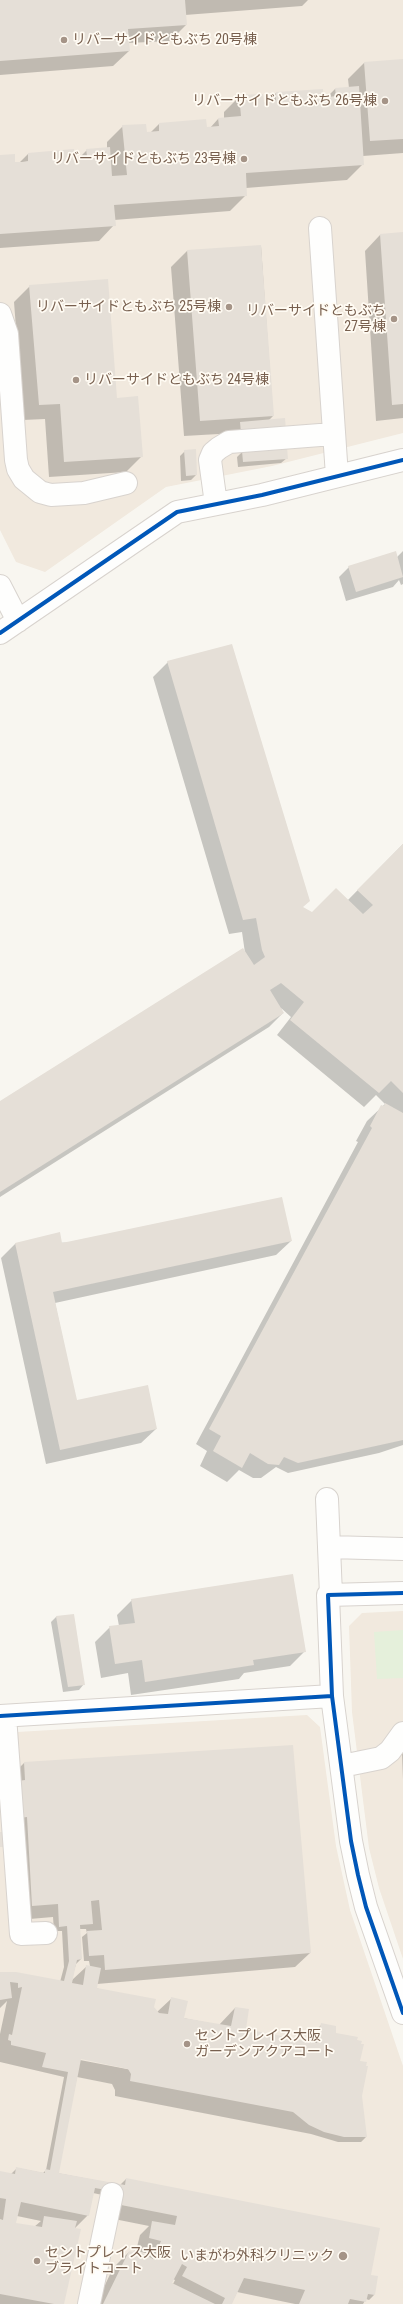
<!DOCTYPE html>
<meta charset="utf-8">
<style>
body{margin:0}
canvas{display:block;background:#f8f6f0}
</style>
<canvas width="403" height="2304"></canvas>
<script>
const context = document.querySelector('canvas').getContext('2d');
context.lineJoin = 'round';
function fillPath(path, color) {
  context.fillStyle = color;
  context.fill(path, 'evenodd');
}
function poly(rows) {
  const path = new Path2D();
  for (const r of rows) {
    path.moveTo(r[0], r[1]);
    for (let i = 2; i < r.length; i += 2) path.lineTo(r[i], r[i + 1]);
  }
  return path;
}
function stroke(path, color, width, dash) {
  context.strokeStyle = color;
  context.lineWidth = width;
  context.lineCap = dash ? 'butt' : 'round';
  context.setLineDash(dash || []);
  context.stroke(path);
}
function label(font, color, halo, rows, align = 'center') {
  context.font = font + ' "Roboto Condensed","Noto Sans JP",sans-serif';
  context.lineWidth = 3.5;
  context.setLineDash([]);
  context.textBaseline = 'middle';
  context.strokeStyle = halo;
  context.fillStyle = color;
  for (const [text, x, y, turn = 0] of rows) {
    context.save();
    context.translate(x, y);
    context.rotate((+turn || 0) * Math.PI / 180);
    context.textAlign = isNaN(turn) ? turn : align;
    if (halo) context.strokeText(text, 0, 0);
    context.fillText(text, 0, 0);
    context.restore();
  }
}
const residential = poly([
 [0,0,403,0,403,433,272,466,166,487,45,572,16,562,0,530],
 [403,1611,403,1959,379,1888,369,1848,352,1712,349,1626,362,1613],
 [307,1715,320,1727,336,1846,350,1910,403,2066,403,2304,0,2304,0,1733]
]);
const green = poly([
 [403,1630,403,1678,377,1679,374,1632]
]);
const shadow = poly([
 [0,0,308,0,302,6,185,15,186,25,170,41,128,43,129,51,113,66,0,75],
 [403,60,403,153,363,156,363,164,347,180,246,188,246,195,230,211,114,220,114,225,99,241,0,248,0,156,14,163,19,163,28,154,79,158,87,150,107,148,107,142,123,126,146,133,151,132,159,124,210,128,218,119,224,119,224,112,240,96,263,103,267,102,276,93,326,98,335,89,349,88,348,79,364,63],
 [403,233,403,418,376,421,365,251,380,235],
 [261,246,273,416,268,421,236,433,184,436,171,267,187,251],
 [30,286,116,399,142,456,126,472,49,477,45,419,23,420,14,302],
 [195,450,196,475,191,480,181,481,180,456,185,451],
 [242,452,287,458,281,463,238,467,237,457],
 [403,551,403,584,401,585,399,580,393,587,346,601,339,577,349,567,397,557],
 [168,662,302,908,312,913,347,901,403,844,403,1445,379,1453,288,1473,276,1467,261,1478,253,1478,239,1470,227,1482,200,1466,207,1451,196,1444,358,1142,356,1141,367,1121,385,1104,376,1095,364,1107,277,1035,291,1017,281,1008,283,1013,269,1027,0,1197,0,1102,245,953,242,932,229,934,153,677],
 [291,1241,276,1255,55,1303,76,1401,156,1429,141,1443,46,1464,1,1258,16,1243],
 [132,1600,304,1652,290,1666,244,1673,239,1679,131,1695,128,1673,101,1678,95,1642,110,1627,119,1626,117,1615],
 [73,1615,84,1684,79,1690,63,1692,51,1622,56,1617],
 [292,1746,310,1953,295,1967,97,1984,96,1988,153,2007,157,2012,172,1998,183,2018,219,2025,235,2008,245,2030,306,2042,322,2024,335,2034,358,2062,360,2100,361,2099,366,2137,361,2142,338,2142,311,2134,115,2096,115,2090,112,2084,77,2077,57,2173,120,2185,126,2179,370,2276,374,2295,369,2300,366,2299,363,2304,295,2304,237,2292,231,2304,96,2304,113,2268,129,2252,132,2253,136,2251,140,2235,149,2226,109,2218,112,2197,93,2193,88,2215,74,2229,63,2304,0,2304,0,2172,11,2174,17,2168,43,2173,46,2170,64,2077,0,2062,0,2034,7,2001,0,2008,0,1974,60,1982,64,1967,62,1931,54,1931,53,1917,18,1920,10,1777,24,1763],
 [79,1929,86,1929,87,1933,82,1937,84,1961,89,1961,90,1966,87,1966,71,1981,76,1964,81,1959],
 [80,2058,133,2069,132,2070,80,2060],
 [17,2216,41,2221,34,2227,15,2224],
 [137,2251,149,2254,148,2257],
 [173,2279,175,2280,173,2284,171,2283],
 [403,1753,403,1780,402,1754]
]);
const building = poly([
 [0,0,185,0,187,25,128,29,130,51,0,61],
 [403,59,403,139,370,141,364,62],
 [359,86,364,165,246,173,247,196,114,205,116,226,0,234,0,155,15,154,15,162,22,162,28,161,28,153,74,149,75,157,87,156,86,149,110,147,112,176,127,175,122,125,146,124,147,132,159,131,159,123,206,119,207,127,219,126,218,118,241,116,239,95,263,94,264,102,276,100,276,92,323,89,323,97,329,97,336,96,335,88],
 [403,232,403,404,392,405,380,234],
 [261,245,274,416,200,421,187,250],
 [108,279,117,398,138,396,143,457,64,462,60,404,39,405,29,285],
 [285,418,286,430,241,433,240,422],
 [287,447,288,459,243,462,242,451],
 [196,449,197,475,186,476,184,450],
 [396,551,403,577,356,592,348,566],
 [232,644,310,901,303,907,312,912,336,888,363,914,373,905,357,890,403,844,403,1093,391,1081,379,1093,290,1020,304,1002,281,983,270,990,284,1013,0,1192,0,1101,243,948,254,965,265,957,262,950,256,918,243,920,167,661],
 [385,1103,403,1113,403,1440,298,1463,284,1457,279,1465,268,1464,250,1453,242,1468,213,1451,221,1436,209,1429,372,1128,370,1126,381,1105,384,1106],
 [282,1197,292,1241,53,1292,77,1400,148,1385,157,1429,60,1450,15,1243,60,1232,62,1243],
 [293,1574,306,1652,253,1660,254,1665,145,1682,142,1660,115,1664,109,1626,135,1623,131,1599],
 [74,1614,85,1685,68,1687,56,1616],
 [293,1745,311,1953,105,1970,104,1955,89,1956,87,1931,102,1930,99,1900,91,1901,93,1924,80,1925,82,1959,77,1960,72,1983,83,1985,86,1965,101,1968,97,1988,156,1999,154,2007,159,2013,168,2014,171,1997,188,2001,184,2018,231,2026,235,2007,249,2009,246,2029,317,2043,321,2023,336,2026,336,2033,358,2037,357,2040,362,2041,361,2044,364,2044,360,2061,367,2062,366,2066,368,2066,362,2096,367,2137,344,2137,324,2132,309,2125,293,2112,130,2081,131,2074,128,2069,81,2059,59,2173,125,2185,126,2178,380,2228,371,2275,378,2276,375,2295,368,2294,366,2302,350,2299,348,2304,299,2304,305,2290,244,2278,232,2304,222,2304,225,2298,182,2276,187,2267,182,2264,172,2283,215,2304,103,2304,129,2251,133,2252,135,2249,153,2259,161,2241,149,2238,152,2221,175,2225,177,2216,121,2205,123,2193,95,2188,89,2216,21,2202,16,2223,42,2227,44,2216,77,2221,75,2228,81,2229,64,2304,54,2304,0,2294,0,2219,3,2220,6,2199,0,2198,0,2171,15,2174,16,2167,45,2173,45,2169,50,2170,68,2072,42,2067,46,2053,11,2045,11,2041,8,2040,9,2034,12,2035,22,1987,18,1988,18,1983,10,1982,12,1998,0,2000,0,1972,16,1972,64,1981,69,1961,67,1926,59,1927,58,1904,32,1906,27,1817,20,1818,18,1781,25,1780,24,1762],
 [0,1832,3,1832,5,1847,0,1847]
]);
const minor = poly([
 [320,228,337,476],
 [0,314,7,334,16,460,18,469,24,479,40,492,51,495,84,493,126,483],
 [216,504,210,460,213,453,219,448,229,442,333,434],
 [0,586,18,621],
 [0,633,177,512,262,495,403,460],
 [327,1499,331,1595],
 [329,1547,403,1549],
 [403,1593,328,1595,332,1696,351,1841,358,1875,366,1907,403,2013],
 [0,1716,332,1696],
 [5,1716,21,1934,46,1933],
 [342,1766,381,1758,390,1751,403,1733],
 [89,2304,112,2194]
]);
const cycleway = poly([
 [0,633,177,512,262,495,403,460],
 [403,1593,328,1595,332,1696,351,1841,358,1875,366,1907,403,2013],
 [0,1716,332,1696]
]);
const markers = [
 [64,40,4,"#a59487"],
 [385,101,4,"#a59487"],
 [244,159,4,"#a59487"],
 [229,307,4,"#a59487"],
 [394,319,4,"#a59487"],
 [76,380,4,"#a59487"],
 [187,2044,4,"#a59487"],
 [343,2256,5,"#a59487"],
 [37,2261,4,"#a59487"]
];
const poiNames = [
 ["リバーサイドともぶち 20号棟",72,40,"left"],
 ["リバーサイドともぶち 26号棟",377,101],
 ["リバーサイドともぶち 23号棟",236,159],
 ["リバーサイドともぶち 25号棟",221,307],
 ["リバーサイドともぶち",386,311],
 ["27号棟",386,327],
 ["リバーサイドともぶち 24号棟",84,380,"left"],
 ["セントプレイス大阪",195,2036,"left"],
 ["ガーデンアクアコート",195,2052,"left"],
 ["セントプレイス大阪",45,2253,"left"],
 ["ブライトコート",45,2269,"left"],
 ["いまがわ外科クリニック",334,2256]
];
fillPath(residential, '#f1e9de');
fillPath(green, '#e5f0db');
fillPath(shadow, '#0003');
fillPath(building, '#e5dfd7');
stroke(minor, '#d8d3ce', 24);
stroke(minor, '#fefefd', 22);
stroke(cycleway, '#0057b8', 4);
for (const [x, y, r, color] of markers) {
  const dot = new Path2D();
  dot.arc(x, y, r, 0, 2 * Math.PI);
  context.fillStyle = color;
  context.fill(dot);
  stroke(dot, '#fffbf3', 1.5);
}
label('14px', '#78604f', '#fffbf3', poiNames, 'right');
</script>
